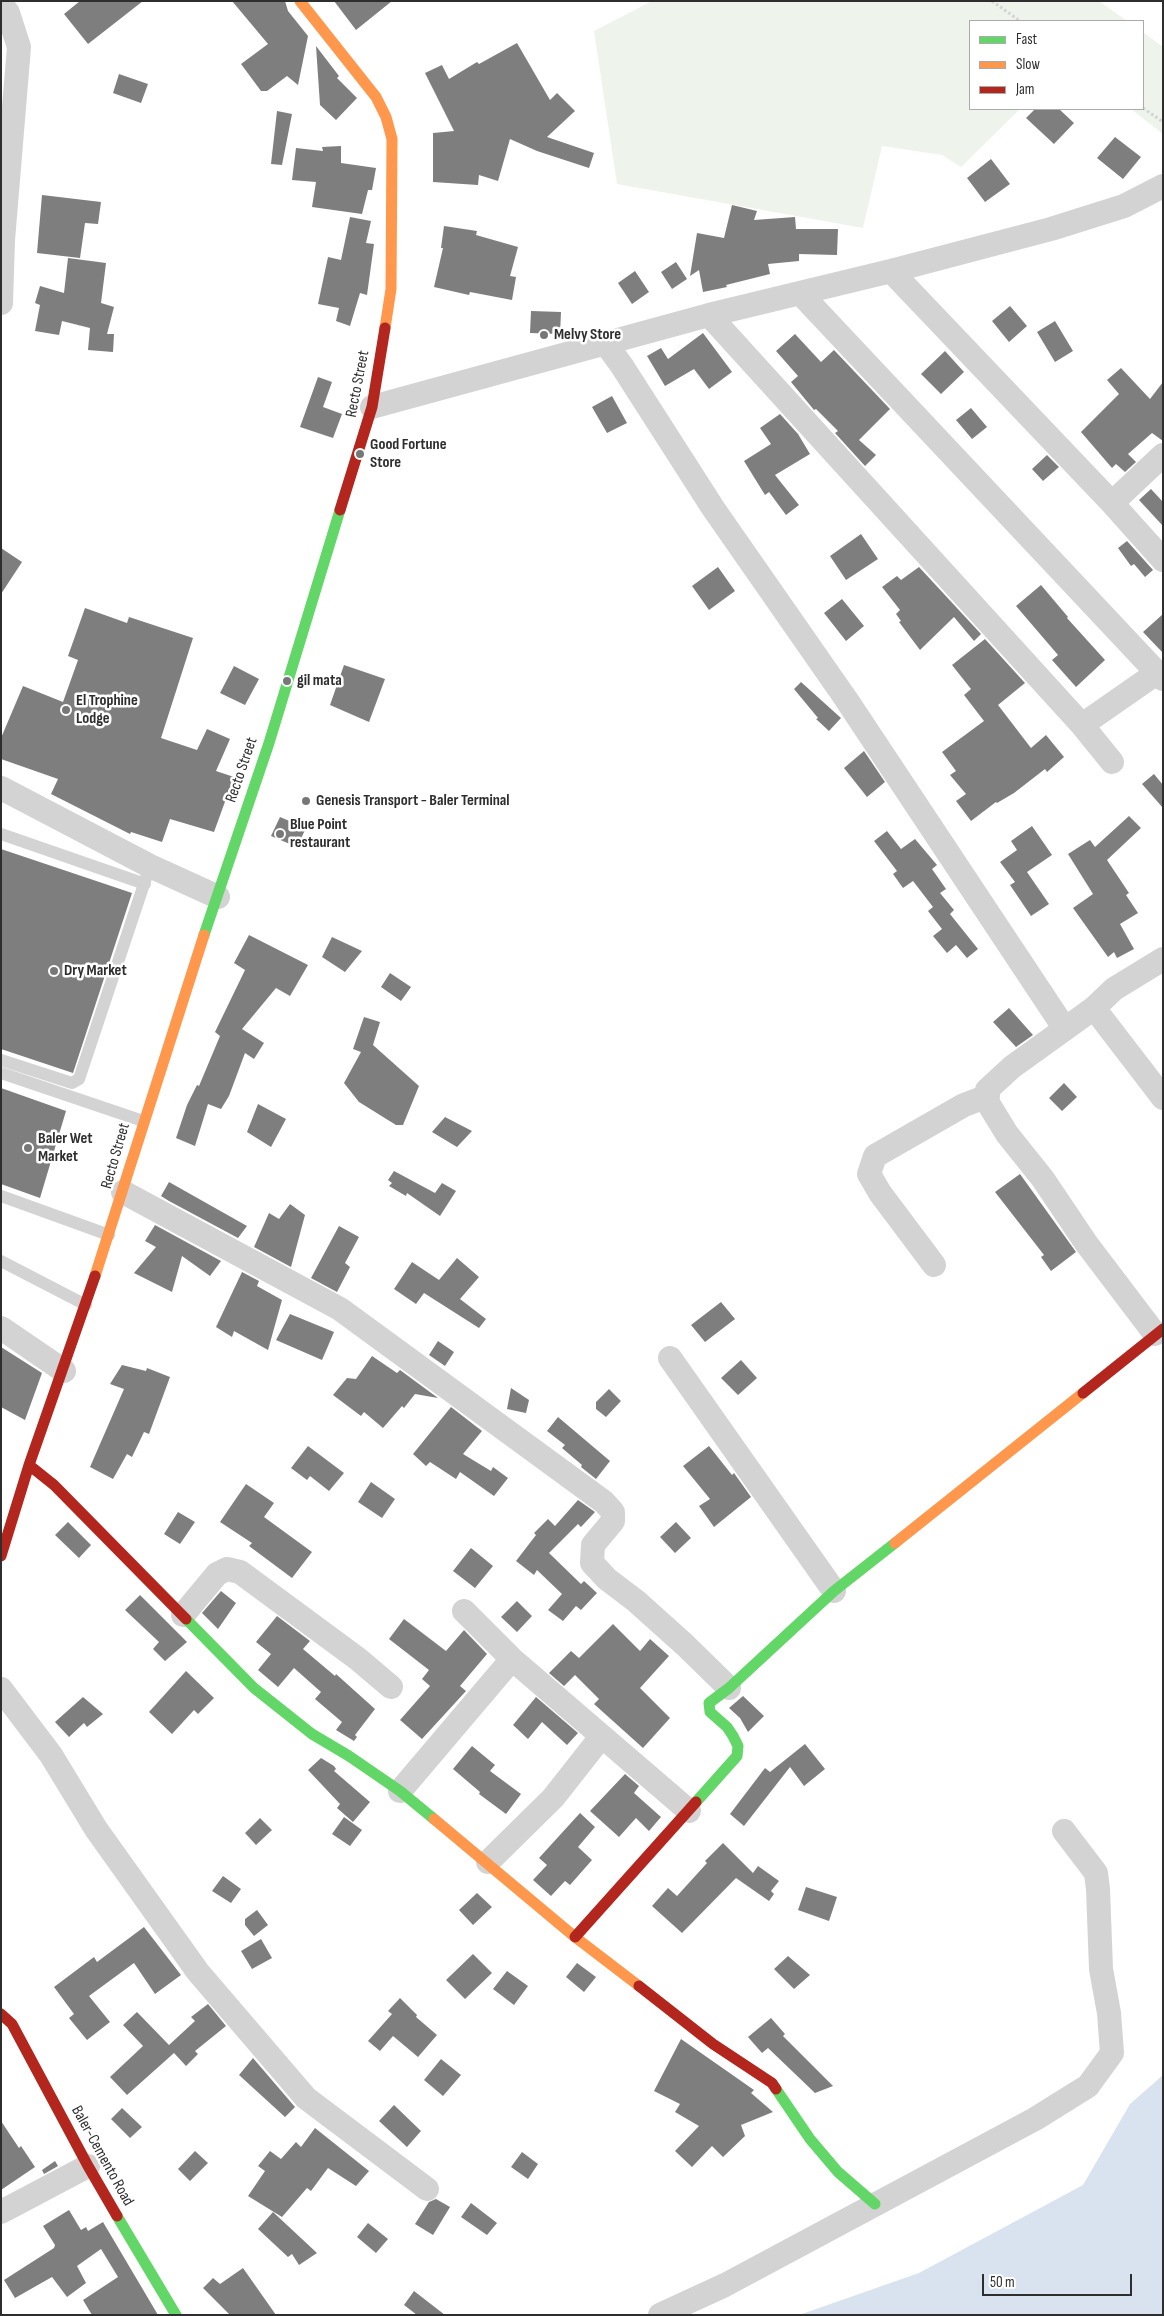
<!DOCTYPE html>
<style>
body{margin:0}
#map{position:relative;width:1164px;height:2316px;overflow:hidden;background:#fff;font-family:"Sofia Sans Condensed",sans-serif}
canvas{display:block}
.frame{position:absolute;inset:0;border:2px solid #2e2e2e;pointer-events:none}
.legend{position:absolute;left:969px;top:20px;width:175px;height:90px;box-sizing:border-box;background:#fff;border:1px solid #ababab;margin:0;padding:6px 9px;list-style:none;font-size:15px;color:#2e2e2e}
.legend li{display:flex;align-items:center;gap:10px;height:25px}
.legend b{width:25px;border:1px solid #ababab}
.scale{position:absolute;left:982px;top:2274px;width:150px;height:22px;box-sizing:border-box;border:2px solid #2e2e2e;border-top:0;padding-left:6px;font-size:15px;line-height:18px;white-space:nowrap;color:#2e2e2e;-webkit-text-stroke:4px #fff;paint-order:stroke}
</style>
<div id="map">
<canvas width="1164" height="2316"></canvas>
<div class="frame"></div>
<ul class="legend">
<li><b style="height:6px;background:#63d668"></b>Fast</li>
<li><b style="height:6px;background:#ff974d"></b>Slow</li>
<li><b style="height:6px;background:#b3261e"></b>Jam</li>
</ul>
<div class="scale">50 m</div>
</div>
<script>
const context = document.querySelector('canvas').getContext('2d');
context.lineJoin = 'round';
function fillPath(path, color) {
  context.fillStyle = color;
  context.fill(path, 'evenodd');
}
function poly(rows) {
  const path = new Path2D();
  for (const r of rows) {
    path.moveTo(r[0], r[1]);
    for (let i = 2; i < r.length; i += 2) path.lineTo(r[i], r[i + 1]);
  }
  return path;
}
function stroke(path, color, width, dash) {
  context.strokeStyle = color;
  context.lineWidth = width;
  context.lineCap = dash ? 'butt' : 'round';
  context.setLineDash(dash || []);
  context.stroke(path);
}
function label(font, color, halo, rows, align = 'center') {
  context.font = font + ' "Sofia Sans Condensed",sans-serif';
  context.lineWidth = 5;
  context.setLineDash([]);
  context.textBaseline = 'middle';
  context.strokeStyle = halo;
  context.fillStyle = color;
  for (const [text, x, y, turn = 0] of rows) {
    context.save();
    context.translate(x, y);
    context.rotate((+turn || 0) * Math.PI / 180);
    context.textAlign = isNaN(turn) ? turn : align;
    if (halo) context.strokeText(text, 0, 0);
    context.fillText(text, 0, 0);
    context.restore();
  }
}
const green = poly([
 [652,1,1099,1,1127,21,970,21,970,109,1020,109,961,167,942,155,882,146,863,228,617,184,594,31],
 [1143,32,1163,47,1163,134,1131,109,1143,109]
]);
const water = poly([
 [1163,2075,1163,2315,799,2315,919,2273,1083,2185,1130,2104]
]);
const building = poly([
 [80,1,143,1,88,44,64,14],
 [232,1,285,1,288,11,308,36,298,85,287,76,267,91,261,91,241,64,268,44],
 [334,1,392,1,356,30],
 [517,43,550,100,557,93,575,111,547,137,594,153,589,168,537,151,510,139,498,181,479,175,478,185,433,182,433,133,454,131,425,73,442,65,449,79,477,62,479,64],
 [316,46,339,76,337,78,357,98,336,120,320,105],
 [119,74,148,84,141,103,113,93],
 [1035,109,1059,109,1074,123,1054,144,1026,118],
 [277,111,292,114,282,165,271,164],
 [1115,137,1141,157,1123,179,1097,158],
 [341,146,341,163,376,168,372,190,368,190,362,214,312,207,316,182,292,180,296,148,323,151,322,147],
 [991,159,1010,184,985,202,967,178],
 [42,195,101,202,98,224,85,223,80,258,37,253],
 [732,205,757,211,754,220,795,217,796,229,838,229,837,255,799,254,799,261,768,264,770,274,726,285,727,287,703,292,699,270,690,276,697,233,724,238],
 [350,217,371,221,366,243,374,244,367,295,360,293,350,326,336,321,339,308,318,304,328,257,341,260],
 [444,226,477,231,476,235,518,247,510,276,516,277,512,300,470,292,469,295,434,287,443,248,441,248],
 [68,258,106,263,101,303,114,307,107,334,114,334,113,352,88,350,90,328,62,321,59,335,35,331,40,305,35,303,40,286,64,293],
 [676,262,687,279,672,289,661,272],
 [635,271,649,292,632,304,618,283],
 [1010,306,1027,326,1009,342,992,321],
 [531,311,561,312,560,334,530,333],
 [1055,321,1073,351,1055,362,1037,332],
 [703,333,732,372,709,389,694,369,665,386,647,356,661,348,668,359],
 [795,334,821,362,834,350,890,409,859,440,876,455,865,466,835,433,838,431,816,409,814,410,791,382,798,376,776,351],
 [945,351,964,372,941,394,921,374],
 [1121,368,1150,399,1163,382,1163,441,1152,433,1128,454,1136,462,1125,472,1116,464,1112,468,1081,432,1119,394,1107,380],
 [318,377,332,382,323,407,342,414,333,438,300,427],
 [612,396,627,423,607,433,592,407],
 [971,408,987,427,972,439,956,420],
 [780,414,798,434,810,454,775,475,799,505,786,515,769,492,765,495,744,461,771,444,760,428],
 [1047,455,1059,467,1043,481,1032,469],
 [1151,489,1163,502,1163,526,1139,500],
 [861,534,878,559,846,580,830,556],
 [1127,541,1153,570,1145,577,1134,564,1131,566,1118,548],
 [1,548,22,562,1,594],
 [718,567,735,591,709,610,692,586],
 [919,567,981,634,974,641,954,617,920,650,899,622,901,621,896,614,900,610,882,587,897,576,901,580],
 [1041,585,1068,617,1067,618,1105,660,1076,687,1052,660,1058,655,1016,606],
 [842,599,864,626,846,641,824,613],
 [85,608,127,623,129,617,193,638,161,738,197,750,207,729,230,739,216,771,234,777,214,832,170,819,162,842,131,832,130,834,51,794,58,779,1,759,1,738,23,686,63,702,78,660,68,656],
 [1163,614,1163,653,1143,632],
 [985,639,1025,683,998,705,1031,748,1046,735,1064,757,1047,772,1045,769,1014,793,997,803,996,802,971,821,956,801,966,794,950,775,956,771,942,752,984,721,964,695,971,689,952,665],
 [344,665,385,679,369,722,330,705],
 [234,666,259,679,245,705,220,693],
 [801,682,841,718,829,731,816,719,818,718,794,689],
 [864,751,885,782,867,797,844,768],
 [1154,774,1163,785,1163,808,1142,784],
 [1129,816,1141,828,1107,860,1129,893,1126,895,1138,913,1120,924,1134,949,1117,958,1114,952,1108,957,1073,908,1093,894,1068,854,1090,840,1095,847],
 [280,817,306,828,297,847,271,836],
 [1032,826,1052,855,1027,872,1049,904,1031,916,1010,885,1015,882,1000,862,1017,850,1011,841],
 [887,831,901,849,915,839,937,865,932,869,946,889,940,893,954,910,950,914,978,949,967,958,956,945,947,953,933,936,942,929,928,911,933,907,913,881,903,888,893,874,897,871,874,841],
 [1,849,132,893,73,1073,1,1049],
 [249,935,308,965,290,996,276,988,242,1029,264,1043,254,1059,245,1053,229,1096,221,1109,208,1104,195,1146,176,1138,187,1105,197,1085,199,1086,220,1036,215,1032,245,970,234,963],
 [332,937,362,951,345,972,322,957],
 [390,973,411,987,401,1001,381,987],
 [1009,1008,1033,1035,1016,1047,993,1022],
 [364,1017,380,1022,373,1045,419,1086,403,1125,396,1125,359,1102,344,1083,361,1052,353,1049],
 [1064,1083,1077,1097,1062,1111,1049,1098],
 [1,1088,66,1111,40,1198,1,1184],
 [258,1104,286,1119,271,1147,247,1132],
 [445,1117,472,1131,457,1147,432,1132],
 [394,1171,435,1193,442,1183,456,1191,440,1216,407,1193,406,1196,389,1186,392,1183,388,1180],
 [1020,1174,1076,1252,1051,1271,1041,1257,1044,1255,995,1192],
 [169,1182,247,1226,238,1238,169,1201,161,1196],
 [290,1204,305,1215,291,1267,254,1247,269,1213,279,1219],
 [155,1225,221,1261,210,1276,182,1256,172,1292,134,1273,156,1247,145,1241],
 [339,1226,359,1237,345,1263,350,1267,337,1292,311,1278],
 [457,1258,479,1277,460,1299,486,1319,479,1328,424,1293,416,1304,394,1289,412,1262,439,1280],
 [242,1272,259,1281,257,1286,282,1300,268,1350,234,1331,232,1337,216,1327],
 [721,1302,735,1319,705,1342,691,1325],
 [290,1314,334,1332,322,1360,276,1340],
 [438,1341,454,1352,445,1366,429,1355],
 [1,1347,42,1373,25,1420,1,1407],
 [372,1356,397,1373,400,1370,438,1398,415,1394,404,1408,402,1406,383,1428,364,1412,361,1416,333,1395,347,1378,356,1379],
 [741,1360,757,1378,738,1395,721,1378],
 [122,1365,146,1371,147,1368,170,1377,149,1434,144,1432,132,1457,127,1454,113,1479,90,1467,124,1389,110,1384],
 [511,1388,529,1400,526,1413,507,1409],
 [609,1389,621,1401,606,1417,596,1409,596,1402],
 [451,1407,482,1431,463,1454,491,1471,493,1467,508,1478,494,1496,460,1472,456,1479,430,1462,426,1466,413,1454],
 [558,1417,610,1461,596,1479,581,1467,582,1465,562,1448,565,1445,547,1431],
 [308,1446,344,1473,329,1491,310,1476,307,1480,291,1468],
 [709,1446,732,1475,734,1473,751,1497,714,1527,699,1506,710,1499,683,1466],
 [371,1482,395,1499,382,1518,358,1502],
 [246,1484,274,1503,264,1517,312,1552,292,1578,249,1546,252,1543,220,1522],
 [578,1500,595,1512,581,1527,578,1524,549,1553,581,1584,584,1581,597,1593,581,1610,576,1606,563,1621,548,1610,562,1594,537,1570,534,1575,516,1561,536,1535,534,1533,548,1519,555,1526],
 [178,1512,195,1522,180,1544,164,1534],
 [68,1522,91,1545,79,1558,55,1535],
 [676,1522,691,1538,675,1553,660,1537],
 [471,1548,493,1566,475,1588,453,1571],
 [221,1591,236,1603,218,1629,202,1613],
 [140,1595,187,1642,165,1661,153,1649,159,1642,125,1610],
 [517,1601,532,1616,517,1632,501,1617],
 [277,1616,310,1641,303,1649,335,1676,336,1674,375,1709,355,1735,357,1737,354,1741,336,1730,342,1722,315,1699,321,1692,294,1668,278,1687,258,1670,271,1654,256,1642],
 [404,1619,446,1651,464,1630,487,1654,460,1686,466,1691,422,1739,400,1720,430,1686,422,1679,429,1670,389,1639],
 [613,1624,640,1651,650,1639,669,1656,640,1688,670,1718,643,1748,594,1704,599,1699,575,1675,564,1686,549,1673,571,1651,579,1658],
 [186,1671,214,1698,198,1714,194,1710,172,1734,149,1712],
 [743,1696,764,1716,748,1732,740,1718,729,1708],
 [83,1697,103,1714,87,1727,84,1723,69,1737,55,1722],
 [536,1697,578,1733,567,1745,542,1722,528,1739,513,1725],
 [805,1744,825,1769,804,1786,790,1767,744,1826,730,1814,765,1768,770,1772],
 [472,1746,495,1765,490,1771,521,1794,506,1814,479,1794,480,1792,453,1769],
 [321,1758,334,1766,336,1769,334,1771,370,1802,353,1822,337,1808,340,1804,308,1770],
 [625,1774,639,1786,634,1793,661,1817,649,1831,636,1818,619,1837,590,1811],
 [580,1813,595,1827,578,1847,592,1860,570,1885,565,1881,551,1896,533,1880,547,1865,539,1858],
 [344,1817,362,1830,350,1846,332,1834],
 [260,1818,272,1830,256,1845,245,1833],
 [723,1843,753,1873,758,1866,779,1881,771,1891,774,1894,769,1901,736,1878,682,1933,652,1906,668,1888,677,1896,707,1863,705,1861],
 [223,1876,241,1889,231,1903,212,1891],
 [806,1887,837,1897,829,1921,798,1910],
 [477,1893,492,1907,473,1925,459,1910],
 [257,1910,268,1925,254,1936,245,1925,245,1919],
 [144,1927,181,1975,155,1994,134,1963,89,1996,110,2022,87,2040,69,2018,74,2014,54,1987,94,1957,97,1962],
 [261,1939,272,1958,252,1969,241,1951],
 [473,1954,492,1973,465,1999,446,1980],
 [788,1956,810,1975,794,1989,774,1969],
 [577,1963,596,1977,584,1992,566,1977],
 [507,1971,528,1986,514,2005,493,1989],
 [400,1998,417,2015,416,2017,437,2035,418,2057,393,2036,380,2051,368,2041,392,2014,388,2011],
 [208,2004,226,2026,195,2051,198,2054,186,2066,174,2053,127,2095,110,2077,143,2046,123,2025,137,2012,169,2045,195,2021,191,2017],
 [771,2018,785,2034,783,2036,833,2086,815,2093,768,2048,762,2053,748,2037],
 [681,2039,754,2090,751,2093,773,2112,741,2125,745,2136,723,2157,712,2146,692,2167,675,2151,699,2126,675,2112,680,2104,654,2091],
 [253,2058,295,2107,285,2117,239,2075],
 [441,2059,461,2075,443,2096,424,2080],
 [394,2105,421,2131,407,2147,379,2121],
 [122,2108,142,2127,130,2138,111,2119],
 [1,2121,19,2148,21,2146,35,2167,1,2190],
 [315,2128,369,2171,356,2186,328,2168,311,2191,307,2188,282,2217,248,2196,265,2171,258,2166,270,2151,281,2159,296,2142,301,2147],
 [195,2151,208,2163,190,2181,178,2169],
 [522,2152,538,2164,528,2179,511,2167],
 [55,2161,58,2166,44,2174,42,2170],
 [436,2199,450,2207,433,2235,415,2224,429,2202],
 [471,2203,497,2223,487,2235,461,2217],
 [69,2210,81,2230,86,2227,88,2231,103,2222,158,2315,92,2315,83,2300,118,2277,101,2249,77,2266,86,2283,67,2297,52,2277,15,2298,4,2280,54,2248,55,2245,43,2226],
 [273,2212,317,2253,299,2265,292,2254,288,2257,258,2229],
 [368,2223,388,2239,376,2253,357,2237],
 [243,2268,276,2315,230,2315,203,2288,213,2278,220,2284],
 [414,2291,445,2315,417,2315,404,2305]
]);
const path = poly([
 [992,1,1020,21],
 [1143,108,1163,122]
]);
const lane = poly([
 [1,834,145,884],
 [1,1060,72,1083,79,1079,150,866],
 [1,1073,143,1121],
 [1,1196,109,1235],
 [1,1261,86,1305]
]);
const street = poly([
 [1,3,8,13,19,47,3,240,1,303],
 [891,271,1112,503,1163,560],
 [800,293,1163,679],
 [709,315,1082,725,1112,762],
 [606,344,622,366,713,508,846,699,1065,1029],
 [372,407,709,315,891,271,1051,229,1124,206,1163,186],
 [1112,503,1163,455],
 [1082,725,1158,672],
 [1,788,150,866,218,897],
 [1094,1008,1163,1098],
 [123,1192,340,1309,604,1502,613,1512,613,1521,593,1545,592,1563,607,1579,636,1601,685,1645,729,1688],
 [934,1265,880,1193,869,1174,875,1156,964,1105,988,1096],
 [1,1328,64,1371],
 [1155,1334,1086,1243,1043,1179,1007,1134,988,1103,987,1090,1012,1067,1094,1008,1114,989,1163,959],
 [670,1358,834,1591],
 [464,1611,512,1659,689,1811],
 [183,1615,217,1574,227,1569,240,1572,358,1659,391,1687],
 [1,1689,51,1755,96,1829,198,1972,306,2098,427,2189],
 [400,1791,512,1659],
 [488,1862,553,1798,601,1737],
 [1,2212,88,2166],
 [660,2315,725,2285,1035,2119,1088,2086,1112,2053,1109,2013,1101,1969,1098,1889,1096,1873,1064,1831]
]);
const fast = poly([
 [204,935,269,743,340,510],
 [186,1619,254,1688,312,1734,349,1756,400,1791,434,1819],
 [696,1802,737,1756,738,1746,733,1736,727,1727,710,1712,709,1703,729,1688,834,1591,895,1543],
 [776,2089,810,2139,838,2172,875,2204],
 [117,2216,176,2315]
]);
const slow = poly([
 [300,1,376,97,386,117,392,139,391,289,385,328],
 [95,1276,204,935],
 [895,1543,1083,1393],
 [434,1819,575,1937,639,1986]
]);
const jam = poly([
 [340,510,372,407,385,328],
 [1083,1393,1163,1329],
 [29,1465,54,1485,186,1619],
 [1,1556,29,1465,95,1276],
 [575,1937,696,1802],
 [639,1986,713,2044,772,2083,776,2089],
 [1,2014,12,2024,88,2166,117,2216]
]);
const markers = [
 [544,335,5,"#777"],
 [360,454,5,"#777"],
 [287,681,5,"#777"],
 [66,710,5,"#777"],
 [306,801,5,"#777"],
 [280,834,5,"#777"],
 [54,971,5,"#777"],
 [28,1148,5,"#777"]
];
const poiNames = [
 ["Melvy Store",554,335],
 ["Good Fortune",370,445],
 ["Store",370,463],
 ["gil mata",297,681],
 ["El Trophine",76,701],
 ["Lodge",76,719],
 ["Genesis Transport - Baler Terminal",316,801],
 ["Blue Point",290,825],
 ["restaurant",290,843],
 ["Dry Market",64,971],
 ["Baler Wet",38,1139],
 ["Market",38,1157]
];
const streetNames = [
 ["Recto Street",358,384,-79],
 ["Recto Street",242,770,-71],
 ["Recto Street",116,1156,-74],
 ["Baler-Cemento Road",102,2156,61]
];
fillPath(green, '#eef4ec');
fillPath(water, '#d9e3f0');
fillPath(building, '#7e7e7e');
stroke(path, '#d3d3d3', 3, [2.5, 2.5]);
stroke(lane, '#d3d3d3', 12);
stroke(street, '#d3d3d3', 24);
stroke(fast, '#63d668', 11);
stroke(slow, '#ff974d', 11);
stroke(jam, '#b3261e', 11);
for (const [x, y, r, color] of markers) {
  const dot = new Path2D();
  dot.arc(x, y, r, 0, 2 * Math.PI);
  context.fillStyle = color;
  context.fill(dot);
  stroke(dot, '#fff', 2);
}
label('bold 16px', '#2e2e2e', '#fff', poiNames, 'left');
label('16px', '#2e2e2e', '#fff', streetNames);
</script>
